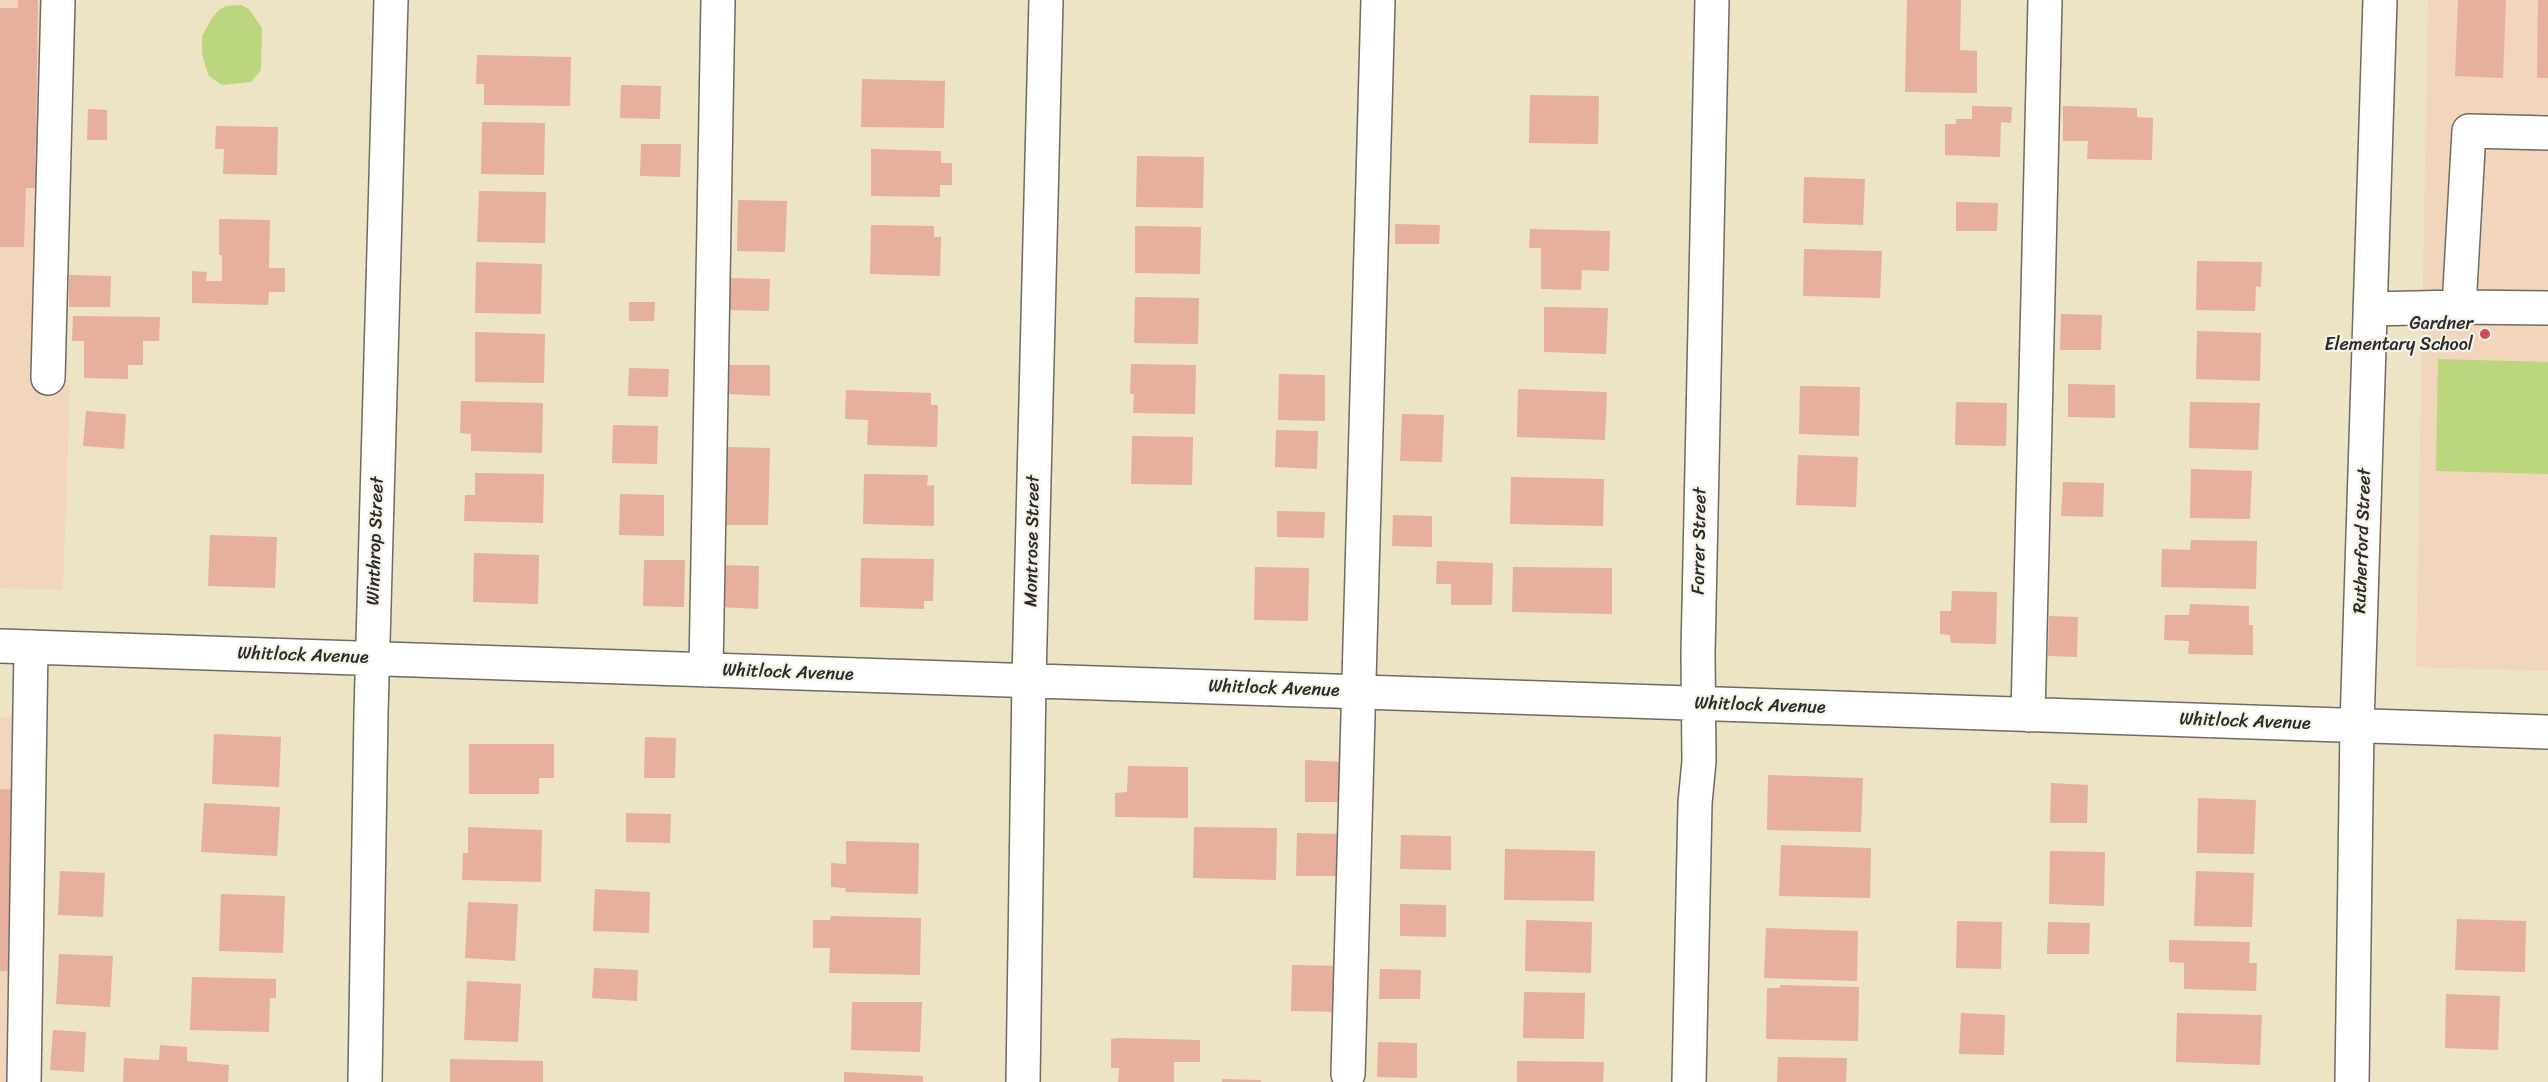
<!DOCTYPE html>
<style>
body{margin:0}
canvas{display:block;background:#ede3c5}
</style>
<canvas width="2548" height="1082"></canvas>
<script>
const context = document.querySelector('canvas').getContext('2d');
context.lineJoin = 'round';
function fillPath(path, color) {
  context.fillStyle = color;
  context.fill(path, 'evenodd');
}
function poly(rows) {
  const path = new Path2D();
  for (const r of rows) {
    path.moveTo(r[0], r[1]);
    for (let i = 2; i < r.length; i += 2) path.lineTo(r[i], r[i + 1]);
  }
  return path;
}
function stroke(path, color, width, dash) {
  context.strokeStyle = color;
  context.lineWidth = width;
  context.lineCap = dash ? 'butt' : 'round';
  context.setLineDash(dash || []);
  context.stroke(path);
}
function label(font, color, halo, rows, align = 'center') {
  context.font = font + ' Sriracha,sans-serif';
  context.lineWidth = 4.5;
  context.setLineDash([]);
  context.textBaseline = 'middle';
  context.strokeStyle = halo;
  context.fillStyle = color;
  for (const [text, x, y, turn = 0] of rows) {
    context.save();
    context.translate(x, y);
    context.rotate((+turn || 0) * Math.PI / 180);
    context.textAlign = isNaN(turn) ? turn : align;
    if (halo) context.strokeText(text, 0, 0);
    context.fillText(text, 0, 0);
    context.restore();
  }
}
const built = poly([
 [0,0,42,0,35,382,70,385,63,590,0,588],
 [2428,0,2548,0,2548,671,2416,667],
 [0,717,28,717,20,1082,0,1082]
]);
const green = poly([
 [241,5,249,9,262,28,261,70,251,82,222,85,209,76,206,68,202,54,202,36,212,18,219,10,226,6],
 [2438,359,2548,362,2548,474,2436,471]
]);
const building = poly([
 [18,0,38,0,35,188,26,188,24,247,0,247,0,8,18,8],
 [1907,0,1961,0,1960,50,1977,51,1977,93,1905,92],
 [2458,0,2506,0,2503,78,2455,76],
 [2538,0,2548,0,2548,78,2537,78],
 [477,55,571,57,570,106,484,105,484,84,476,84],
 [862,79,945,81,944,128,861,127],
 [621,85,661,86,660,119,620,118],
 [1530,95,1599,96,1598,144,1529,143],
 [1972,106,2012,107,2011,123,2001,122,2000,157,1945,155,1945,124,1956,124,1956,119,1972,119],
 [2063,106,2137,108,2137,117,2153,118,2152,160,2087,159,2088,141,2063,141],
 [88,109,107,110,107,140,87,140],
 [482,122,545,123,544,175,481,174],
 [216,126,278,127,277,175,223,174,224,149,215,149],
 [641,144,681,144,680,177,640,176],
 [871,149,941,151,941,163,952,163,952,185,940,185,940,197,871,196],
 [1137,156,1204,157,1203,208,1136,207],
 [1804,177,1865,179,1863,225,1803,223],
 [479,191,546,192,545,243,477,242],
 [738,200,787,201,785,252,737,251],
 [1956,202,1998,203,1997,231,1956,231],
 [219,219,270,220,269,268,285,268,285,292,269,292,268,305,192,303,192,271,207,272,206,281,222,281,222,255,219,255],
 [1395,224,1440,225,1439,244,1395,244],
 [871,225,934,226,934,237,941,237,940,276,870,274],
 [1135,226,1201,227,1200,274,1135,273],
 [1530,229,1610,231,1609,271,1582,270,1581,290,1541,289,1541,248,1529,248],
 [1804,249,1882,251,1880,298,1803,296],
 [2197,261,2262,262,2261,287,2256,286,2255,311,2196,310],
 [476,262,542,264,541,314,475,313],
 [69,275,111,276,110,307,69,307],
 [730,278,770,279,769,311,729,310],
 [1135,297,1199,298,1198,344,1134,343],
 [629,302,655,302,654,321,629,321],
 [1544,307,1608,308,1606,354,1544,352],
 [2061,314,2102,315,2101,350,2060,350],
 [73,316,160,317,159,341,143,341,143,365,128,365,128,379,84,378,84,341,72,341],
 [2197,331,2261,333,2260,381,2196,379],
 [475,332,545,334,544,383,475,382],
 [1131,364,1196,365,1195,414,1133,413,1134,394,1130,394],
 [729,365,770,365,770,396,729,394],
 [629,368,669,369,668,397,628,396],
 [1279,374,1325,375,1325,421,1278,420],
 [2068,384,2115,385,2115,418,2068,417],
 [1800,386,1860,387,1859,436,1799,434],
 [1518,389,1607,392,1605,440,1517,437],
 [846,390,931,393,931,405,938,405,937,447,867,445,868,420,845,419],
 [461,401,543,403,542,453,471,451,471,434,460,433],
 [1956,402,2007,403,2006,446,1955,445],
 [2190,402,2260,403,2258,450,2189,448],
 [86,411,126,414,124,449,83,446],
 [1402,414,1444,415,1442,462,1400,461],
 [613,425,658,426,657,464,612,463],
 [1276,430,1318,431,1317,469,1275,467],
 [1132,436,1193,437,1192,485,1131,484],
 [727,447,770,448,768,525,725,525],
 [1798,455,1858,457,1856,507,1796,505],
 [2191,469,2252,471,2250,519,2190,518],
 [475,473,544,474,543,523,464,521,465,495,475,495],
 [864,474,928,475,927,486,934,485,934,526,863,524],
 [1511,477,1604,479,1603,526,1510,524],
 [2063,482,2104,483,2103,517,2061,516],
 [620,494,664,495,664,536,619,535],
 [1277,511,1325,512,1324,538,1277,537],
 [1393,515,1432,516,1432,547,1392,546],
 [210,535,277,537,275,588,208,586],
 [2191,540,2257,541,2256,589,2161,587,2162,549,2190,550],
 [474,553,539,555,538,604,473,602],
 [861,558,934,559,933,601,924,601,924,609,860,607],
 [644,560,685,560,684,607,643,606],
 [1437,561,1493,563,1492,605,1451,605,1451,584,1436,584],
 [722,565,759,566,758,609,721,607],
 [1255,567,1309,568,1308,621,1254,620],
 [1513,567,1612,568,1612,614,1512,612],
 [1952,591,1997,592,1996,644,1951,643,1950,635,1940,634,1940,611,1951,611],
 [2190,604,2249,606,2249,625,2253,625,2253,655,2188,654,2189,641,2164,640,2165,615,2189,615],
 [2049,616,2078,617,2077,657,2048,656],
 [214,734,281,737,279,787,212,784],
 [645,737,676,738,675,778,644,778],
 [469,744,554,744,554,778,539,778,539,794,469,794],
 [1305,760,1344,762,1343,802,1305,802],
 [1128,766,1188,767,1188,818,1115,817,1115,793,1127,792],
 [1768,775,1863,778,1861,832,1767,830],
 [2051,783,2088,785,2087,823,2050,823],
 [0,789,22,790,18,971,0,971],
 [2198,798,2256,800,2254,854,2197,853],
 [204,803,280,807,277,856,201,852],
 [626,813,671,814,670,843,626,842],
 [468,827,542,830,541,882,462,880,463,853,468,853],
 [1194,827,1277,828,1276,880,1193,878],
 [1297,833,1341,834,1340,876,1296,876],
 [1401,835,1451,836,1451,870,1400,869],
 [846,841,919,843,918,894,845,892,846,888,831,887,831,863,846,864],
 [1781,845,1871,848,1870,898,1779,896],
 [1505,849,1595,851,1594,901,1504,900],
 [2050,851,2105,852,2104,906,2049,904],
 [60,871,105,873,103,917,58,915],
 [2196,871,2254,873,2252,927,2194,926],
 [595,889,650,892,649,933,593,931],
 [221,894,285,896,283,953,219,951],
 [468,902,518,904,515,961,465,958],
 [1400,904,1446,905,1446,937,1400,936],
 [831,916,921,918,920,975,829,973,830,948,813,948,813,920,830,920],
 [2457,919,2526,921,2525,972,2455,970],
 [1526,920,1592,922,1591,973,1525,971],
 [1957,921,2002,922,2001,969,1956,968],
 [2048,922,2090,923,2089,954,2047,954],
 [1766,928,1858,931,1857,981,1764,978],
 [2169,940,2250,942,2249,963,2257,963,2256,991,2184,989,2184,963,2169,962],
 [59,954,113,956,110,1007,56,1004],
 [1292,965,1343,966,1342,1012,1291,1011],
 [594,968,638,970,637,1001,592,998],
 [1380,969,1421,970,1420,999,1379,999],
 [192,977,276,979,276,998,270,998,269,1032,190,1030],
 [467,981,521,984,518,1042,464,1040],
 [1780,985,1859,987,1858,1041,1766,1039,1767,988,1780,988],
 [1524,992,1585,993,1584,1039,1523,1038],
 [2446,994,2500,996,2498,1050,2445,1048],
 [852,1002,922,1002,920,1052,851,1050],
 [1961,1013,2005,1015,2004,1055,1959,1054],
 [2177,1013,2262,1015,2260,1065,2176,1062],
 [53,1030,86,1032,84,1072,50,1070],
 [1119,1038,1200,1040,1200,1062,1174,1062,1174,1082,1118,1082,1119,1068,1111,1068,1111,1039],
 [1378,1042,1417,1043,1417,1078,1377,1077],
 [160,1045,187,1047,187,1061,229,1065,228,1082,123,1082,124,1058,159,1060],
 [1778,1057,1847,1058,1846,1082,1777,1082],
 [450,1059,543,1061,543,1082,450,1082],
 [1517,1061,1604,1062,1603,1082,1517,1082],
 [844,1072,923,1076,923,1082,844,1082],
 [1222,1079,1261,1080,1261,1082,1222,1082]
]);
const minor = poly([
 [2459,307,2469,131,2548,133],
 [2371,309,2459,307,2548,308],
 [48,378,58,0],
 [0,646,2548,732],
 [706,670,718,0],
 [2028,715,2045,0],
 [1348,1074,1378,0],
 [24,1082,31,647],
 [365,1082,371,713,391,0],
 [1023,1082,1029,680,1046,0],
 [1689,1082,1695,803,1699,761,1698,653,1712,0],
 [2352,1082,2357,725,2380,0]
]);
const markers = [
 [2485,334,6,"#d1495b"]
];
const poiNames = [
 ["Gardner",2473,324],
 ["Elementary School",2473,345]
];
const streetNames = [
 ["Winthrop Street",376,541,-88],
 ["Montrose Street",1033,541,-89],
 ["Forrer Street",1700,541,-89],
 ["Rutherford Street",2363,541,-88],
 ["Whitlock Avenue",303,656,2],
 ["Whitlock Avenue",788,673,2],
 ["Whitlock Avenue",1274,689,2],
 ["Whitlock Avenue",1760,706,2],
 ["Whitlock Avenue",2245,722,2]
];
fillPath(built, '#f1d5bd');
fillPath(green, '#bbd67c');
fillPath(building, '#e7af9e');
stroke(minor, '#6f6b61', 36);
stroke(minor, '#fff', 33);
for (const [x, y, r, color] of markers) {
  const dot = new Path2D();
  dot.arc(x, y, r, 0, 2 * Math.PI);
  context.fillStyle = color;
  context.fill(dot);
  stroke(dot, '#f7f3e8', 2);
}
label('18px', '#2b2b2b', '#f7f3e8', poiNames, 'right');
label('18px', '#2b2b2b', '#f7f3e8', streetNames);
</script>
